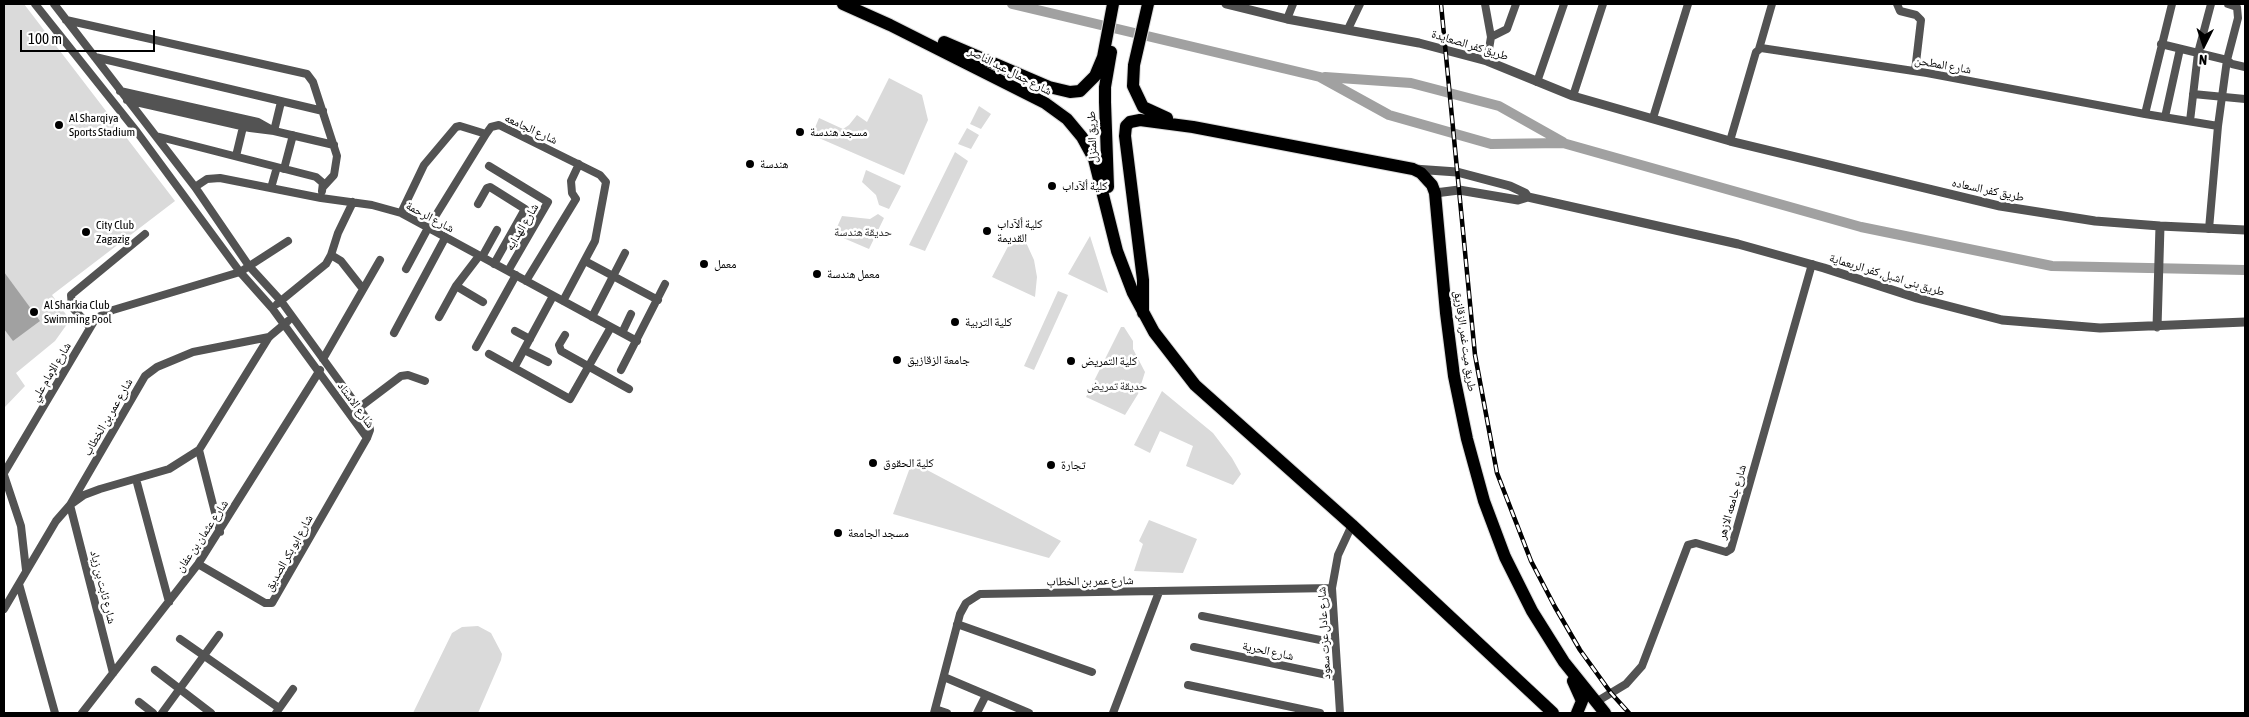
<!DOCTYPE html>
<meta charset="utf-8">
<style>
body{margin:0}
#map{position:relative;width:2249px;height:717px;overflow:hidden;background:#fff;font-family:"Asap Condensed",sans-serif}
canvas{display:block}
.frame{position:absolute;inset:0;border:5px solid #000;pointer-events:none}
.north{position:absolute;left:2179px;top:20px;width:50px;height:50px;-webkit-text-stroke:4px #fff;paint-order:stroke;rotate:184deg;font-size:14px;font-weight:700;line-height:20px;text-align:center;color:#000}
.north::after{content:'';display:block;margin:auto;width:18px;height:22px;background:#000;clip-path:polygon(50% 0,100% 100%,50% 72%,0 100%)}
.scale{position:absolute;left:20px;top:30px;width:135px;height:22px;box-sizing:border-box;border:2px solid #000;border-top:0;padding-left:6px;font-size:15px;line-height:18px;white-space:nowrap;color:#000;-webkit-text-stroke:4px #fff;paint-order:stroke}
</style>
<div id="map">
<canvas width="2249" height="717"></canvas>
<div class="frame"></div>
<div class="north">N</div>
<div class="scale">100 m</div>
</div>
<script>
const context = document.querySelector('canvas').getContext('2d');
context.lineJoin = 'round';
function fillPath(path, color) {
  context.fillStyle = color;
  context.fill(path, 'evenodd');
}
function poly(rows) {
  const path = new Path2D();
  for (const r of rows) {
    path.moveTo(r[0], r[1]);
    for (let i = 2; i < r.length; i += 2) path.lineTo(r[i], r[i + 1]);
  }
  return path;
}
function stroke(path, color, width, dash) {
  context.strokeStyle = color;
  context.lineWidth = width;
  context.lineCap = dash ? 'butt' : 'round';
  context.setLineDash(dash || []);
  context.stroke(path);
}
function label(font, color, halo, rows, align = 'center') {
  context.font = font + ' "Asap Condensed","Noto Naskh Arabic",sans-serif';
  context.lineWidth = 5;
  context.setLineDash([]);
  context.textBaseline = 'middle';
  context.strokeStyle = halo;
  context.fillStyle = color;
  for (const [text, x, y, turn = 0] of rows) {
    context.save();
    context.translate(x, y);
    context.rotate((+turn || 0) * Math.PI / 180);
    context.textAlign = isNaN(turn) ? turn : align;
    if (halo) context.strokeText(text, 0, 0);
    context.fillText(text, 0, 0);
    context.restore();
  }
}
const green = poly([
 [4,4,24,4,175,201,52,295,70,320,55,341,16,373,25,386,4,408],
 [889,78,922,95,928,120,904,175,812,135,819,118,843,129,849,125,857,115,867,122],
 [979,106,991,114,981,129,970,124],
 [967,128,979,135,971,149,958,144],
 [955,152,968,161,925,251,909,245],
 [866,170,901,186,889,209,879,205,876,195,862,182],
 [878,214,884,218,869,249,834,234,842,216,870,219],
 [1014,235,1024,238,1034,260,1037,277,1035,297,992,277],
 [1090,236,1108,293,1068,274],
 [1058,291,1068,295,1034,370,1024,366],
 [1121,327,1124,327,1133,341,1133,349,1145,372,1138,394,1125,415,1086,397],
 [1162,391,1213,433,1232,458,1241,474,1233,485,1186,466,1193,446,1160,431,1150,453,1134,445],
 [912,462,1061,541,1049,558,893,514],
 [1149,520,1197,539,1183,573,1134,571,1143,544,1139,541],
 [478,626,491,633,502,654,501,660,478,713,413,713,452,633,462,627]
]);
const water = poly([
 [4,272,40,321,13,341,4,329]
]);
const canal = poly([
 [1012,4,1320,77,1389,115,1491,144,1563,143,1861,227,2052,266,2245,270],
 [1325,77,1411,83,1499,106,1563,142]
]);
const minor = poly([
 [35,4,137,132,240,272,272,308,367,438],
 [54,4,195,187,249,266,281,301,369,422,370,430,367,438,272,603,265,603,198,564],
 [1485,4,1491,37,1487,61],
 [1897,4,1900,11,1916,15,1921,20,1915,71],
 [1287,19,1293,4],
 [66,20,307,74,313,82,337,156,334,175,323,187],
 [1348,29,1360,4],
 [1491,37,1507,29,1516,4],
 [2161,44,2227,60,2232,64,2245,67],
 [1759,49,1772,4],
 [95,57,323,111],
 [1537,82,1564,4],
 [120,91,258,122,274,131],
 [2193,94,2245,99],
 [1573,96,1603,4],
 [127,100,250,128,274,131,334,145],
 [2145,114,2172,4],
 [2165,117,2180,49],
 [1653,118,1688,4],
 [2190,121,2198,53,2211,4],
 [274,131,281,102],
 [156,136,316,177,323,183,322,191],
 [1730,141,1756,52,1761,48,1927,73,2145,114,2218,126],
 [236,156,243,127],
 [489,166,548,202,508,271],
 [284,169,293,135],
 [195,187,207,179,220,178,321,198,372,205,401,213,637,341],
 [271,188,277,167],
 [478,204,487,188,490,187,525,209,494,264],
 [401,213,424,165,456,127,460,126,486,134],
 [2209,229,2218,126,2227,60,2238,18,2237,7,2228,4],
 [331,255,341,261,363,289],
 [482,257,497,230],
 [585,261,658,300],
 [406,269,428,228,486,134,491,127,499,125,600,175,606,182,595,241,563,301],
 [526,281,576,199,572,193,571,181,579,164],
 [456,286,483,302],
 [277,304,326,264,331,255,338,233,353,202],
 [439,317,456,286,479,256],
 [592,317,625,253],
 [90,327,72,307,71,295,145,234],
 [515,331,530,339],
 [394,333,445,238],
 [622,333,631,314],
 [565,335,559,345,561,351,629,389],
 [476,347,516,275],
 [524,350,548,362],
 [489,354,570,399,611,327],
 [323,359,380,260],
 [514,368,553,296],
 [621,370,665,284],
 [356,410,401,376,408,375,425,381],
 [199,450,220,532],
 [4,473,96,318,113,310,240,272,288,241],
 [4,475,21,526,26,570],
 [136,479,169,602],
 [19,584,55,713],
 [4,609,56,521,70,505,84,495,100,489,169,469,199,450,269,337,288,321],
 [1202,616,1335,643],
 [957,624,1092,672],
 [180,639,279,708],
 [1194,647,1337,677],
 [155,670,211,713],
 [113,673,70,505,145,376,157,367,193,352,269,337],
 [944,677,1029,713],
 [1188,685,1320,713],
 [139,702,153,713],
 [1596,702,1626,684,1642,666,1688,545,1696,543,1726,552,1731,549,1812,264],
 [935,709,947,713],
 [82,713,198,564,320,370],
 [162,713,219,635],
 [276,713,293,689],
 [934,713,960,614,966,603,980,594,1332,588],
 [977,713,986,695],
 [1113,713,1159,592],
 [1340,713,1332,588,1338,555,1352,525]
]);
const tertiary = poly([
 [1226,4,1287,19,1419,43,1487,61,1573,96,1730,141,2000,206,2095,221,2160,226,2245,230],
 [1414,169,1457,172,1510,186,1525,193,1528,197],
 [1435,193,1459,190,1518,200,1528,197],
 [1528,197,1738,244,1824,268,1917,298,2002,320,2100,328,2245,322],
 [2157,327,2160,226]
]);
const trunk = poly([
 [843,4,890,25,1045,103,1067,119,1082,137,1094,159,1117,251,1133,293,1154,332,1195,385,1352,525,1553,713],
 [1148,4,1134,65,1133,86,1143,107,1167,118],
 [944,42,1049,87,1070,92,1080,91,1095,76,1103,57,1113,4],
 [1108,187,1105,102,1105,87,1111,52],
 [1143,313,1143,280,1125,136,1126,126,1130,122,1140,120,1193,127,1413,169,1421,173,1432,185,1435,193,1446,313,1454,376,1467,439,1484,501,1505,557,1532,611,1564,662,1605,713],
 [1573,681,1582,701,1577,713]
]);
const rail = poly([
 [1441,4,1475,355,1497,473,1531,561,1555,607,1580,650,1611,693,1629,713]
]);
const markers = [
 [59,125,5,"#000"],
 [800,132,5,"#000"],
 [750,164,5,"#000"],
 [1052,186,5,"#000"],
 [987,231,5,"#000"],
 [86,232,5,"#000"],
 [704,264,5,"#000"],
 [817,274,5,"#000"],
 [34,312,5,"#000"],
 [955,322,5,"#000"],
 [897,360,5,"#000"],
 [1071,361,5,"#000"],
 [873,463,5,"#000"],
 [1051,465,5,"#000"],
 [838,533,5,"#000"]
];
const streetNames = [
 ["طريق كفر الصعايدة",1470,45,17],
 ["شارع المطحن",1943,65,10],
 ["شارع جمال عبد الناصر",1010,71,27],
 ["شارع الجامعه",531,129,25],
 ["طريق المنزل",1092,137,-92],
 ["طريق كفر السعاده",1988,190,12],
 ["شارع الرحمة",430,217,28],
 ["شارع الهدايه",522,227,-59],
 ["طريق بنى اشبل, كفر الربعماية",1887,275,17],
 ["طريق ميت غمر, الزقازيق",1465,341,82],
 ["شارع الإمام علي",51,372,-59],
 ["شارع الاستاد",356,405,54],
 ["شارع عمر بن الخطاب",108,417,-60],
 ["شارع جامعه الازهر",1732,502,-74],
 ["شارع عثمان بن عفان",202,536,-56],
 ["شارع ابو بكر الصديق",289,553,-61],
 ["شارع عمر بن الخطاب",1090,581,-1],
 ["شارع ثابت بن زياد",103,587,76],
 ["شارع عادل عزت سعود",1324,633,-93],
 ["شارع الحرية",1268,651,12]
];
const poiNames = [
 ["Al Sharqiya",69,118],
 ["Sports Stadium",69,132],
 ["مسجد هندسة",810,132],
 ["هندسة",760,164],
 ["كلية ألآداب",1062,186],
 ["كلية ألآداب",997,224],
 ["القديمة",997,238],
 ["City Club",96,225],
 ["Zagazig",96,239],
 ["معمل",714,264],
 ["معمل هندسة",827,274],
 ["Al Sharkia Club",44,305],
 ["Swimming Pool",44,319],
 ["كلية التربية",965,322],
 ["جامعة الزقازيق",907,360],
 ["كلية التمريض",1081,361],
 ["كلية الحقوق",883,463],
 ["تجارة",1061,465],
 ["مسجد الجامعة",848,533]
];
const parkNames = [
 ["حديقة هندسة",863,232],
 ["حديقة تمريض",1117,386]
];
fillPath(green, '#dadada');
fillPath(water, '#a1a1a1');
stroke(canal, '#a1a1a1', 10);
stroke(trunk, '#dbdbdb', 14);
stroke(minor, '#535353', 8);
stroke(tertiary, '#535353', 9);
stroke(trunk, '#000', 12);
stroke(rail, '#000', 4.5);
stroke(rail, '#fff', 2.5, [8]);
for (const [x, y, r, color] of markers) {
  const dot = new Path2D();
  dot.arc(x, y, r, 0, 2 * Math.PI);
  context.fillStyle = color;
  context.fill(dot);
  stroke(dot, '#fff', 2);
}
label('12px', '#000', '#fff', streetNames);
label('12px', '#000', '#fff', poiNames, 'left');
label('12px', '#313131', '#fff', parkNames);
</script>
